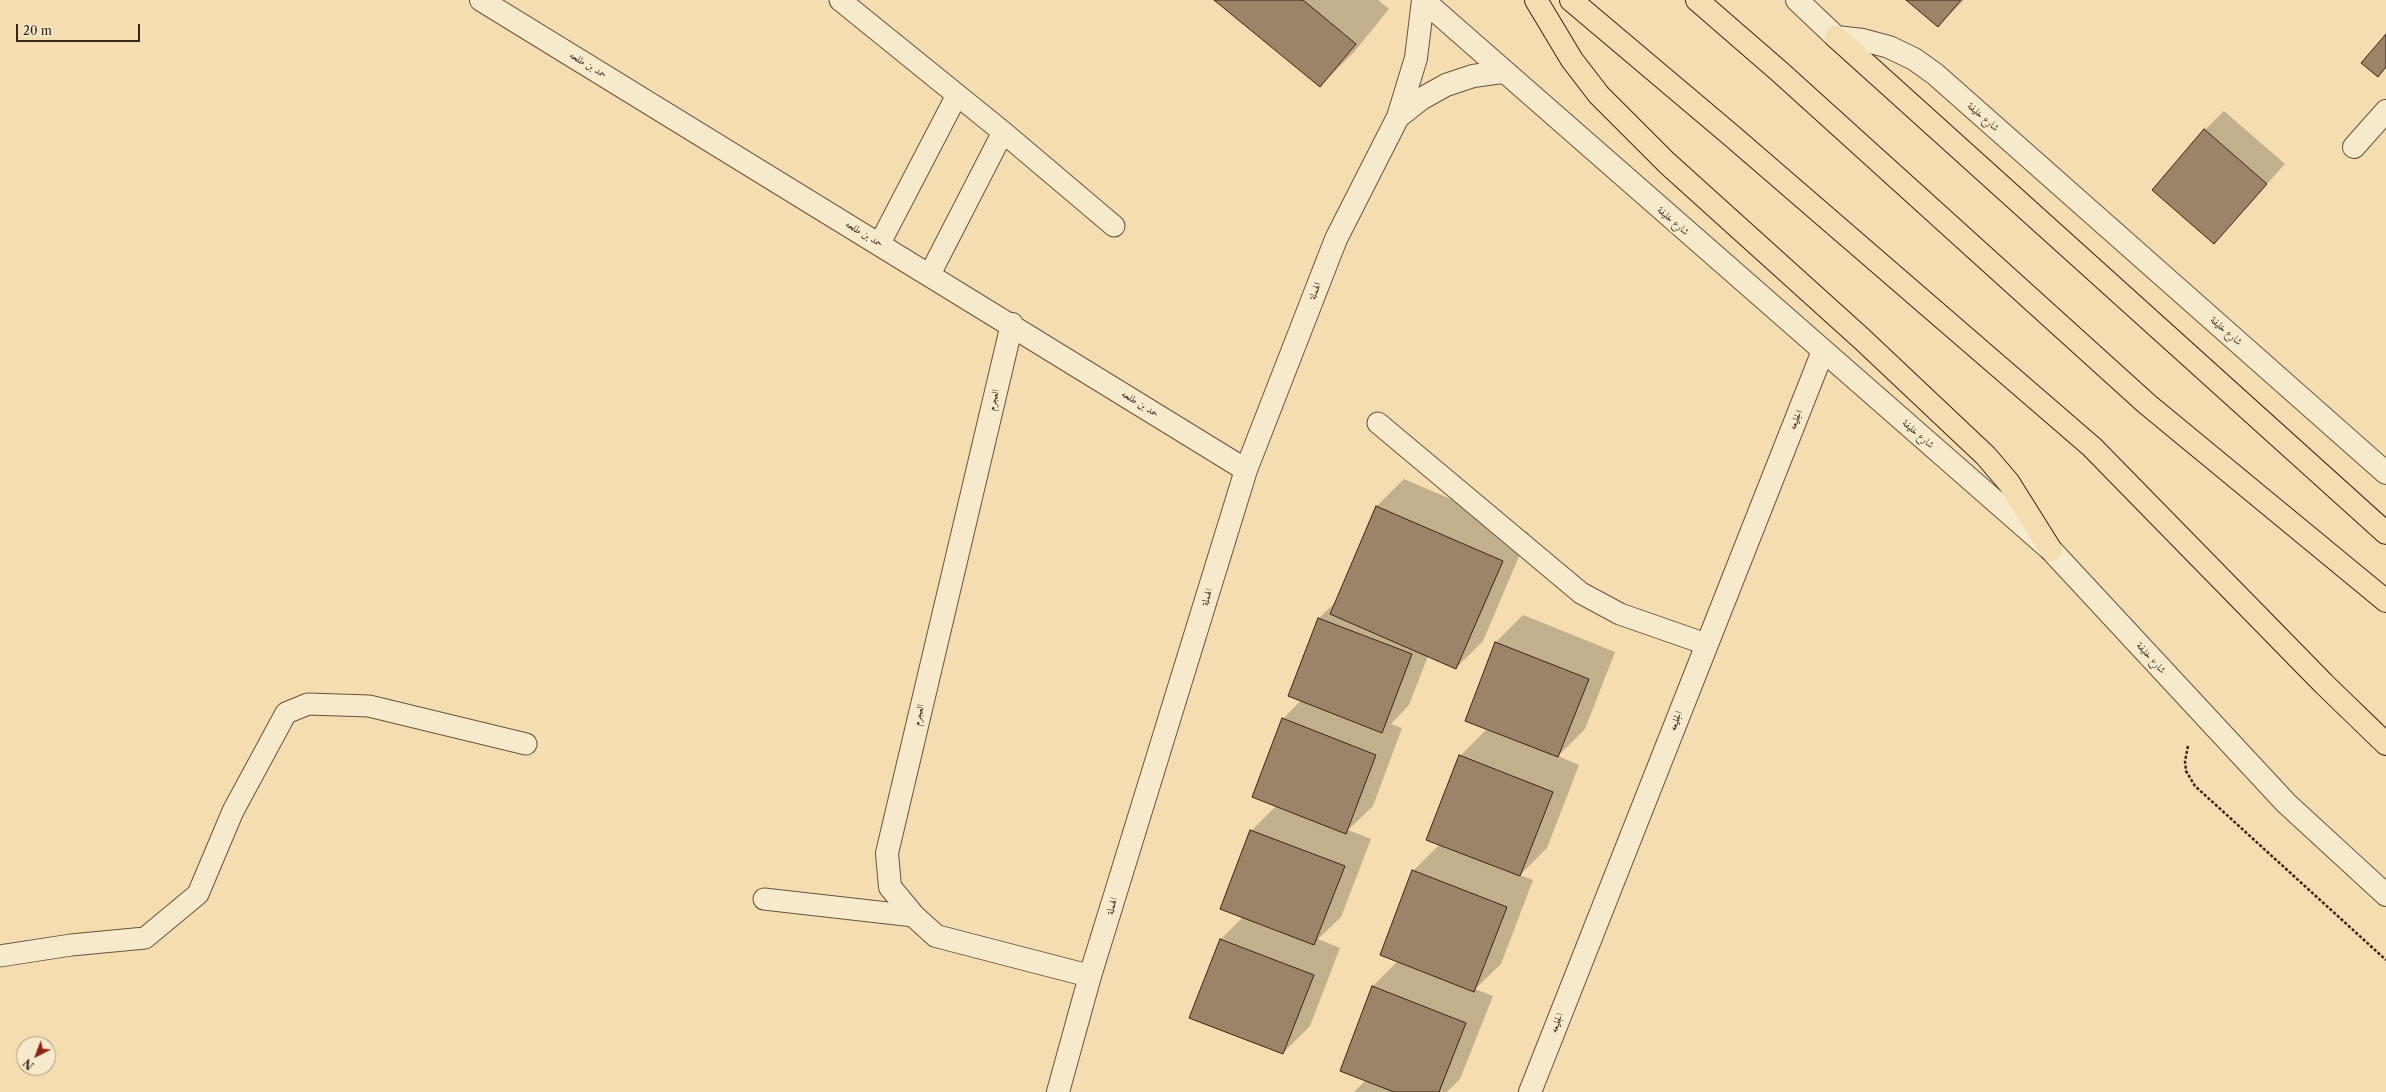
<!DOCTYPE html>
<meta charset="utf-8">
<style>
body{margin:0}
#map{position:relative;width:2386px;height:1092px;overflow:hidden;background:#f3ddb1;font-family:"Libre Caslon Text",serif}
canvas{display:block}
.north{position:absolute;left:16px;top:1036px;width:40px;height:40px;box-sizing:border-box;background:#f7e9cc;border:1px solid #ac9a84;border-radius:50%;rotate:222deg;font-size:11px;font-weight:700;line-height:16px;text-align:center;color:#3b2317}
.north::after{content:'';display:block;margin:auto;width:14px;height:18px;background:#8f2418;clip-path:polygon(50% 0,100% 100%,50% 72%,0 100%)}
.scale{position:absolute;left:16px;top:24px;width:124px;height:18px;box-sizing:border-box;border:2px solid #3b2317;border-top:0;padding-left:5px;font-size:12px;line-height:14px;white-space:nowrap;color:#3b2317;-webkit-text-stroke:3px #f7e9cc;paint-order:stroke}
</style>
<div id="map">
<canvas width="2386" height="1092"></canvas>
<div class="north">N</div>
<div class="scale">20 m</div>
</div>
<script>
const context = document.querySelector('canvas').getContext('2d');
context.lineJoin = 'round';
function fillPath(path, color) {
  context.fillStyle = color;
  context.fill(path, 'evenodd');
}
function poly(rows) {
  const path = new Path2D();
  for (const r of rows) {
    path.moveTo(r[0], r[1]);
    for (let i = 2; i < r.length; i += 2) path.lineTo(r[i], r[i + 1]);
  }
  return path;
}
function stroke(path, color, width, dash) {
  context.strokeStyle = color;
  context.lineWidth = width;
  context.lineCap = dash ? 'butt' : 'round';
  context.setLineDash(dash || []);
  context.stroke(path);
}
function label(font, color, halo, rows, align = 'center') {
  context.font = font + ' "Libre Caslon Text",Amiri,serif';
  context.lineWidth = 4;
  context.setLineDash([]);
  context.textBaseline = 'middle';
  context.strokeStyle = halo;
  context.fillStyle = color;
  for (const [text, x, y, turn = 0] of rows) {
    context.save();
    context.translate(x, y);
    context.rotate((+turn || 0) * Math.PI / 180);
    context.textAlign = isNaN(turn) ? turn : align;
    if (halo) context.strokeText(text, 0, 0);
    context.fillText(text, 0, 0);
    context.restore();
  }
}
const shadow = poly([
 [1216,0,1378,0,1389,9,1354,52,1320,86],
 [1907,0,1964,0,1938,26],
 [2224,111,2285,164,2214,242,2205,130],
 [1404,479,1529,533,1483,641,1456,668,1428,656,1409,705,1391,724,1402,728,1373,806,1348,830,1371,839,1341,917,1318,939,1340,948,1310,1026,1283,1053,1191,1017,1221,939,1243,917,1251,831,1276,806,1283,719,1301,700,1289,696,1319,618,1337,601,1377,506],
 [1523,615,1615,652,1585,729,1558,756,1579,765,1547,848,1520,875,1533,880,1501,964,1475,989,1493,996,1460,1079,1447,1092,1354,1092,1366,1080,1373,986,1398,961,1413,871,1440,844,1460,756,1487,729,1496,642]
]);
const building = poly([
 [1214,0,1303,0,1356,44,1320,87,1214,0],
 [1906,0,1961,0,1938,27,1906,0],
 [2386,34,2386,67,2378,77,2361,63,2386,34],
 [2204,129,2267,184,2214,244,2152,190,2204,129],
 [1376,506,1503,561,1456,669,1330,614,1376,506],
 [1318,618,1412,654,1382,733,1288,696,1318,618],
 [1495,642,1589,679,1558,757,1465,721,1495,642],
 [1282,718,1376,755,1346,834,1252,797,1282,718],
 [1459,755,1553,792,1520,876,1426,840,1459,755],
 [1250,830,1345,866,1314,945,1220,909,1250,830],
 [1412,870,1507,907,1474,992,1380,955,1412,870],
 [1220,939,1314,975,1283,1054,1189,1018,1220,939],
 [1372,986,1466,1023,1439,1092,1394,1092,1340,1071,1372,986]
]);
const path = poly([
 [2188,746,2185,761,2186,771,2195,786,2386,960]
]);
const lane = poly([
 [840,0,1003,132,1114,226],
 [880,243,957,95],
 [930,274,1003,132],
 [1378,423,1581,593,1620,614,1706,644],
 [764,899,914,916],
 [0,956,71,945,145,938,198,894,233,811,286,713,308,704,369,706,526,744]
]);
const street = poly([
 [481,0,1246,470],
 [1423,0,2051,550,2286,803,2386,895],
 [1797,0,1836,37,1863,40,1889,47,1914,59,1935,74,2386,473],
 [1398,117,1421,99,1446,85,1473,76,1502,72],
 [2354,147,2386,111],
 [1012,324,887,853,890,887,914,916,936,936,1090,976],
 [1058,1092,1090,976,1246,470,1336,239,1398,117,1416,58,1423,0],
 [1530,1092,1823,351]
]);
const primary = poly([
 [1536,0,1572,60,1599,95,1667,163,1862,339,1986,456,2009,483,2051,550],
 [1571,0,1732,136,2092,447,2324,684,2386,744],
 [1697,0,1780,72,2147,404,2386,601],
 [1836,37,2386,533]
]);
const streetNames = [
 ["حمد بن طلحه",588,65,31],
 ["شارع خليفة",1983,117,41],
 ["شارع خليفة",1673,221,41],
 ["حمد بن طلحه",864,234,31],
 ["الهملة",1315,291,-68],
 ["شارع خليفة",2226,331,41],
 ["العجرم",994,400,-77],
 ["حمد بن طلحه",1140,404,32],
 ["الجليعه",1796,420,-68],
 ["شارع خليفة",1918,434,41],
 ["الهملة",1207,597,-73],
 ["شارع خليفة",2151,658,48],
 ["العجرم",919,715,-77],
 ["الجليعه",1676,721,-69],
 ["الهملة",1112,906,-73],
 ["الجليعه",1557,1023,-69]
];
fillPath(shadow, '#0003');
fillPath(building, '#9b8467');
stroke(building, '#3b2317', 1);
stroke(lane, '#69523e', 23);
stroke(street, '#69523e', 24);
stroke(primary, '#3b2317', 24);
stroke(path, '#3b2317', 2.5, [3, 2]);
stroke(lane, '#f7e9cc', 21);
stroke(street, '#f7e9cc', 22);
stroke(primary, '#f3ddb1', 22);
label('10px', '#3b2317', '#f7e9cc', streetNames);
</script>
